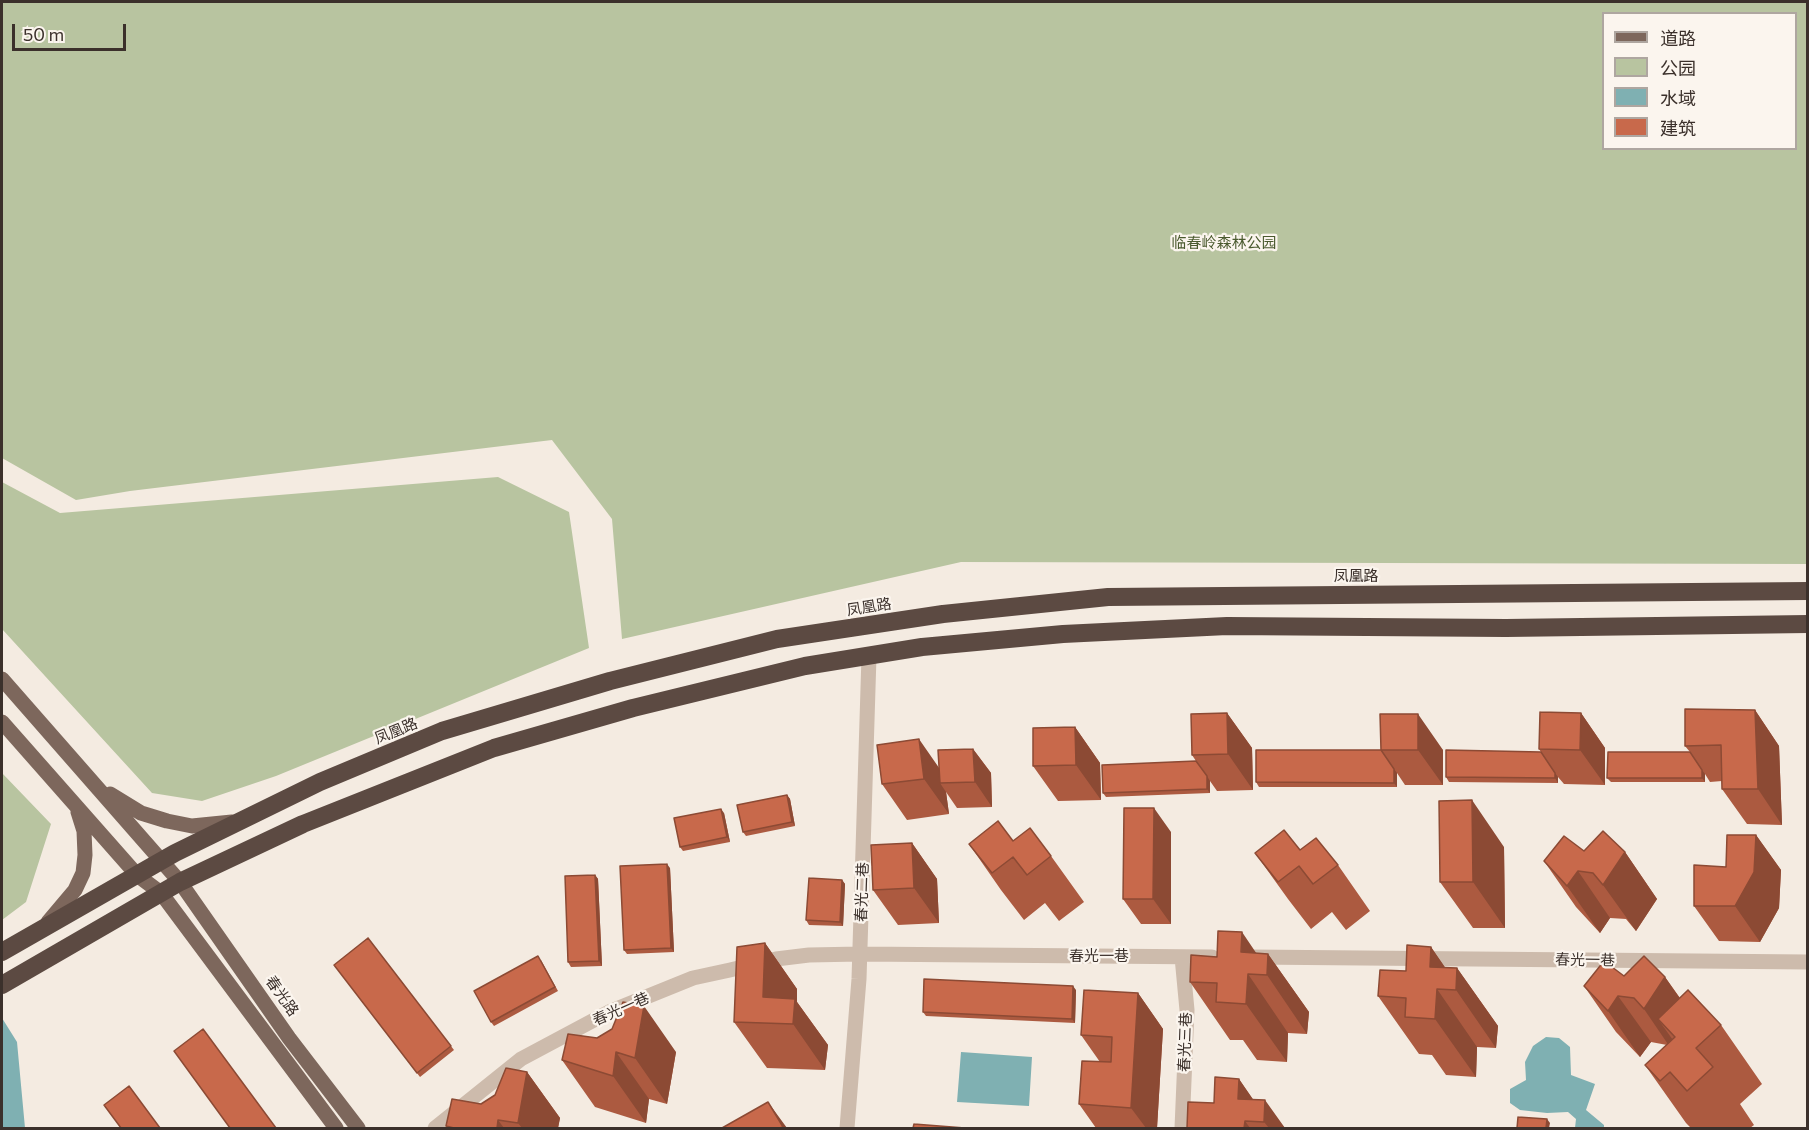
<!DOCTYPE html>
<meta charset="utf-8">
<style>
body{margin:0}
#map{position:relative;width:1809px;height:1130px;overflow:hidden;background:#f4ebe1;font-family:Commissioner,"Noto Sans SC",sans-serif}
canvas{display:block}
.frame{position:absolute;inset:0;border:3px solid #3b302b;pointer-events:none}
.legend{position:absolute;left:1602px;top:12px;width:195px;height:138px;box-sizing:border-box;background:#fbf5ee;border:2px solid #aea6a0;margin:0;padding:8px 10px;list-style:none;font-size:18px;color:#3b302b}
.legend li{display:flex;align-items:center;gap:12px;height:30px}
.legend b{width:30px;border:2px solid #aea6a0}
.scale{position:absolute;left:12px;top:24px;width:114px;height:27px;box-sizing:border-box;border:3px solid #3b302b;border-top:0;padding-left:8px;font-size:18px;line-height:21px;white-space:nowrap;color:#3b302b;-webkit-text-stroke:4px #fbf5ee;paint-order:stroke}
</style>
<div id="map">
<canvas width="1809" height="1130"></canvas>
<div class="frame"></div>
<ul class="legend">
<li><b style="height:8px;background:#7d675c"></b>道路</li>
<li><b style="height:16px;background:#b8c4a0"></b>公园</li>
<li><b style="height:16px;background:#7fb0b2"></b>水域</li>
<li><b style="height:16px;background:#c8694b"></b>建筑</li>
</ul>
<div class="scale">50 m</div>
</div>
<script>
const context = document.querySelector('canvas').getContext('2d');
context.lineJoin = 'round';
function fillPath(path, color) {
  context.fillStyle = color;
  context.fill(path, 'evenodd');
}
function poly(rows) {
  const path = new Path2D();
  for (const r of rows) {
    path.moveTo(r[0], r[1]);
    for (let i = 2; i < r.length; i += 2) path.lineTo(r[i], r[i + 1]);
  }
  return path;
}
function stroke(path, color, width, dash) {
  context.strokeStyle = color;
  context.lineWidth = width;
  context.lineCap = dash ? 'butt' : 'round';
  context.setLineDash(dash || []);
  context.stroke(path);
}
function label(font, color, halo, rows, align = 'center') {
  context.font = font + ' Commissioner,"Noto Sans SC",sans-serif';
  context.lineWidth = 4.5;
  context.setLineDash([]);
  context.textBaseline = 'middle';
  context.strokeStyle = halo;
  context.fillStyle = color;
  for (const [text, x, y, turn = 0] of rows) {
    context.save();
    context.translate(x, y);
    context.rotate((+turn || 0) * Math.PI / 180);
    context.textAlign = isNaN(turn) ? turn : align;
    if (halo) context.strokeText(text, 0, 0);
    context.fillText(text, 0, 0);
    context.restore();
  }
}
const green = poly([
 [2,2,1807,2,1807,564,961,562,622,639,612,519,552,440,130,491,76,500,2,458],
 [1604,14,1796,14,1796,148,1604,148],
 [498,477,569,512,589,648,276,776,202,801,152,793,2,629,2,482,60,513],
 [2,773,51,824,26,902,2,920]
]);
const water = poly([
 [2,1018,17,1042,25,1128,2,1128],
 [1546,1037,1559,1038,1570,1047,1571,1075,1595,1084,1586,1110,1604,1125,1604,1128,1575,1128,1576,1119,1568,1112,1547,1113,1520,1110,1510,1103,1510,1089,1526,1080,1525,1062,1533,1046],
 [961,1052,1032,1057,1029,1106,957,1102]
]);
const minor = poly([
 [1182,957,1187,1010,1182,1128],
 [1251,957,1808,962],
 [435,1128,521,1059,609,1012,693,978,730,970,776,959,809,955,860,954,1212,957],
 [847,1128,859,979,869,656]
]);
const major = poly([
 [2,679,180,882,289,1038,358,1128],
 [2,722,137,875,161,893,336,1128],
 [110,794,141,813,167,821,192,826,232,822],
 [48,922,75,890,83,873,85,855,84,831,78,812]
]);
const highway = poly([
 [2,952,175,853,320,782,442,731,610,681,777,639,943,614,1108,597,1808,591],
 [2,985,180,882,303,824,494,748,633,708,805,666,922,647,1063,634,1227,626,1506,628,1808,624]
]);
const wall = poly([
 [1755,710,1779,746,1782,825,1747,824,1722,789,1722,781,1710,782,1705,774,1705,782,1611,782,1607,778,1690,752,1685,746],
 [1227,713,1252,748,1253,790,1217,791,1210,781,1210,793,1106,797,1103,793,1196,761,1192,755],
 [1581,713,1605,748,1605,785,1564,784,1558,777,1558,783,1449,782,1446,777,1541,752,1539,749],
 [1380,714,1443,750,1443,785,1405,785,1397,773,1397,787,1259,787,1256,782,1381,750],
 [1075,727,1100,763,1101,800,1058,801,1033,766],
 [973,749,991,773,992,807,957,808,946,792,949,814,907,820,882,784,939,768],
 [787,795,790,799,795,826,746,836,743,832],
 [724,813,730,842,683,851,680,847],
 [1171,832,1171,924,1141,924,1123,899],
 [1756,835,1781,870,1779,908,1760,942,1719,941,1694,906,1726,867],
 [1013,841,1051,856,1084,902,1059,921,1045,903,1024,920,1001,890,969,844],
 [912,843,937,879,939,923,898,925,873,890],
 [1504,847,1505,928,1473,928,1440,882],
 [1300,850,1338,865,1370,911,1346,930,1332,912,1311,929,1288,899,1255,853],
 [1584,851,1625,852,1657,899,1636,931,1626,919,1610,918,1600,933,1576,907,1544,861],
 [670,868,674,952,627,954,624,950],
 [595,875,598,879,602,966,571,967,568,962],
 [842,880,845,884,843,926,809,925,806,920],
 [368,938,454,1050,420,1077,334,965],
 [765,943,797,989,797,1002,828,1045,825,1070,767,1068,734,1022],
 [1431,947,1445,968,1457,968,1498,1026,1496,1048,1477,1047,1476,1077,1446,1075,1432,1055,1419,1054,1378,996,1406,971],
 [1256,953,1268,954,1309,1012,1307,1034,1288,1033,1287,1062,1257,1060,1243,1040,1230,1040,1190,982,1217,957],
 [541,960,558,991,494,1026,491,1022],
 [1624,976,1665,977,1680,998,1721,1025,1762,1084,1740,1104,1754,1125,1750,1128,1691,1128,1686,1123,1645,1065,1667,1045,1651,1042,1640,1057,1616,1032,1584,986],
 [1076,990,1075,1023,926,1016,923,1012],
 [1138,993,1163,1029,1157,1128,1096,1128,1079,1104,1100,1062,1081,1035],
 [597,1038,676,1052,667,1104,649,1099,646,1123,595,1107,562,1060],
 [527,1072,560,1118,558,1128,447,1128,446,1126,495,1095],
 [1239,1079,1253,1100,1285,1128,1187,1128]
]);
const shadedWall = poly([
 [1755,710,1779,746,1782,825,1758,789],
 [1227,713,1252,748,1253,790,1228,754],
 [1581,713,1605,748,1605,785,1580,750],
 [1418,714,1443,750,1443,785,1418,750],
 [1075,727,1100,763,1101,800,1076,765],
 [919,739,944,775,940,783,946,792,949,814,924,779],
 [973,749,991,773,992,807,975,782],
 [1394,769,1397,773,1397,787,1394,783],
 [1702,770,1705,774,1705,782,1702,778],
 [1555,773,1558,777,1558,783,1555,778],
 [1207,776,1210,781,1210,793,1207,789],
 [787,795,790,799,795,826,792,822],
 [1472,800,1504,847,1505,928,1473,882],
 [1154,808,1171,832,1171,924,1153,899],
 [721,809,724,813,730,842,727,837],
 [1756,835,1781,870,1779,908,1760,942,1735,906],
 [912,843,937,879,939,923,914,888],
 [1625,852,1657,899,1636,931,1603,885],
 [667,864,670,868,674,952,671,948],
 [1578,871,1610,918,1600,933,1567,886],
 [595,875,598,879,602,966,599,961],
 [842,880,845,884,843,926,840,922],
 [1242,932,1267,969,1268,954,1309,1012,1307,1034,1267,975,1241,952],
 [765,943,797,989,797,1002,828,1045,825,1070,793,1024,763,997],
 [1431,947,1456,983,1457,968,1498,1026,1496,1048,1456,990,1430,967],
 [1248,974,1288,1033,1287,1062,1246,1004],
 [1665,977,1697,1023,1658,1019,1680,1050,1676,1056,1644,1009],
 [1073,986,1076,990,1075,1023,1072,1019],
 [1437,989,1477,1047,1476,1077,1435,1019],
 [1138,993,1163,1029,1157,1128,1146,1128,1131,1108],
 [1618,996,1651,1042,1640,1057,1608,1011],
 [644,1006,676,1052,667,1104,635,1058],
 [616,1052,649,1099,646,1123,613,1076],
 [527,1072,560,1118,558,1128,522,1128,518,1123],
 [1239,1079,1264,1115,1265,1100,1285,1128,1269,1128,1264,1122,1238,1099],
 [768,1102,787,1128,784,1128,783,1127],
 [1547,1119,1550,1123,1549,1128,1546,1128],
 [498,1120,504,1128,497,1128],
 [1245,1121,1250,1128,1244,1128]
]);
const building = poly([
 [1685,709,1755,710,1758,789,1722,789,1721,745,1685,746,1685,709],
 [1540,712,1581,713,1580,750,1539,749,1540,712],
 [1227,713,1228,754,1192,755,1191,714,1227,713],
 [1380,714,1418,714,1418,750,1381,750,1380,714],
 [1075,727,1076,765,1033,766,1033,728,1075,727],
 [919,739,924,779,882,784,877,745,919,739],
 [973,749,975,782,940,783,938,750,973,749],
 [1256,750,1381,750,1394,769,1394,783,1256,782,1256,750],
 [1446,750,1541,752,1555,773,1555,778,1446,777,1446,750],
 [1608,752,1690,752,1702,770,1702,778,1607,778,1608,752],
 [1196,761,1207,776,1207,789,1103,793,1102,765,1196,761],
 [787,795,792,822,743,832,737,805,787,795],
 [1472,800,1473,882,1440,882,1439,801,1472,800],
 [1124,808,1154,808,1153,899,1123,899,1124,808],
 [721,809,727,837,680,847,674,818,721,809],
 [998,821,1013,841,1030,828,1051,856,1027,875,1013,857,992,873,969,844,998,821],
 [1284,830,1300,850,1316,838,1338,865,1313,884,1299,866,1278,882,1255,853,1284,830],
 [1603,831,1625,852,1603,885,1593,873,1578,871,1567,886,1544,861,1564,836,1584,851,1603,831],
 [1727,835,1756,835,1754,872,1735,906,1694,906,1694,865,1726,867,1727,835],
 [912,843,914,888,873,890,871,845,912,843],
 [667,864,671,948,624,950,620,866,667,864],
 [595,875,599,961,568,962,565,876,595,875],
 [809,878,842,880,840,922,806,920,809,878],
 [1218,931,1242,932,1241,952,1268,954,1267,975,1248,974,1246,1004,1216,1002,1217,983,1190,982,1191,955,1217,957,1218,931],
 [368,938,451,1046,417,1073,334,965,368,938],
 [765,943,763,997,795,999,793,1024,734,1022,737,947,765,943],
 [1407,945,1431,947,1430,967,1457,968,1456,990,1437,989,1435,1019,1405,1017,1406,998,1378,996,1380,970,1406,971,1407,945],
 [538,956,555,987,491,1022,474,991,538,956],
 [1644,956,1665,977,1644,1009,1634,998,1618,996,1608,1011,1584,986,1604,961,1624,976,1644,956],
 [924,979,1073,986,1072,1019,923,1012,924,979],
 [1084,990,1138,993,1131,1108,1079,1104,1082,1061,1111,1062,1112,1037,1081,1035,1084,990],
 [1688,990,1721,1025,1696,1048,1713,1067,1687,1091,1670,1072,1660,1081,1645,1065,1675,1037,1658,1019,1688,990],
 [623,1002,644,1006,635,1058,616,1052,613,1076,562,1060,568,1034,597,1038,612,1029,623,1002],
 [203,1029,276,1128,230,1128,174,1051,203,1029],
 [506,1068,527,1072,518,1123,498,1120,497,1128,454,1128,446,1126,452,1099,481,1104,495,1095,506,1068],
 [1215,1077,1239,1079,1238,1099,1265,1100,1264,1122,1245,1121,1244,1128,1187,1128,1188,1102,1214,1103,1215,1077],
 [129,1086,160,1128,121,1128,104,1105,129,1086],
 [768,1102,783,1127,780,1128,722,1128,768,1102],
 [1518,1117,1547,1119,1546,1128,1517,1128,1518,1117],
 [914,1124,965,1128,913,1128,914,1124]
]);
const parkNames = [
 ["临春岭森林公园",1224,243]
];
const streetNames = [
 ["凤凰路",1356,576],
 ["凤凰路",869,607,-9],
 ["凤凰路",396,731,-22],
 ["春光二巷",862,892,-88],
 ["春光一巷",1099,956],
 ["春光一巷",1585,960,1],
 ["春光路",282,996,55],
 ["春光一巷",621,1009,-24],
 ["春光三巷",1185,1042,-88]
];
fillPath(green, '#b8c4a0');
fillPath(water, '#7fb0b2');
stroke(minor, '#cdbbac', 15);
stroke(major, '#7d675c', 15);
stroke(highway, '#5c4a42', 18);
fillPath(wall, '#ac5a40');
fillPath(shadedWall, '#8c4a34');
fillPath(building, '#c8694b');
stroke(building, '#8c4a34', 1.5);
label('15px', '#4a5a2e', '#fbf5ee', parkNames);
label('15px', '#3b302b', '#fbf5ee', streetNames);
</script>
